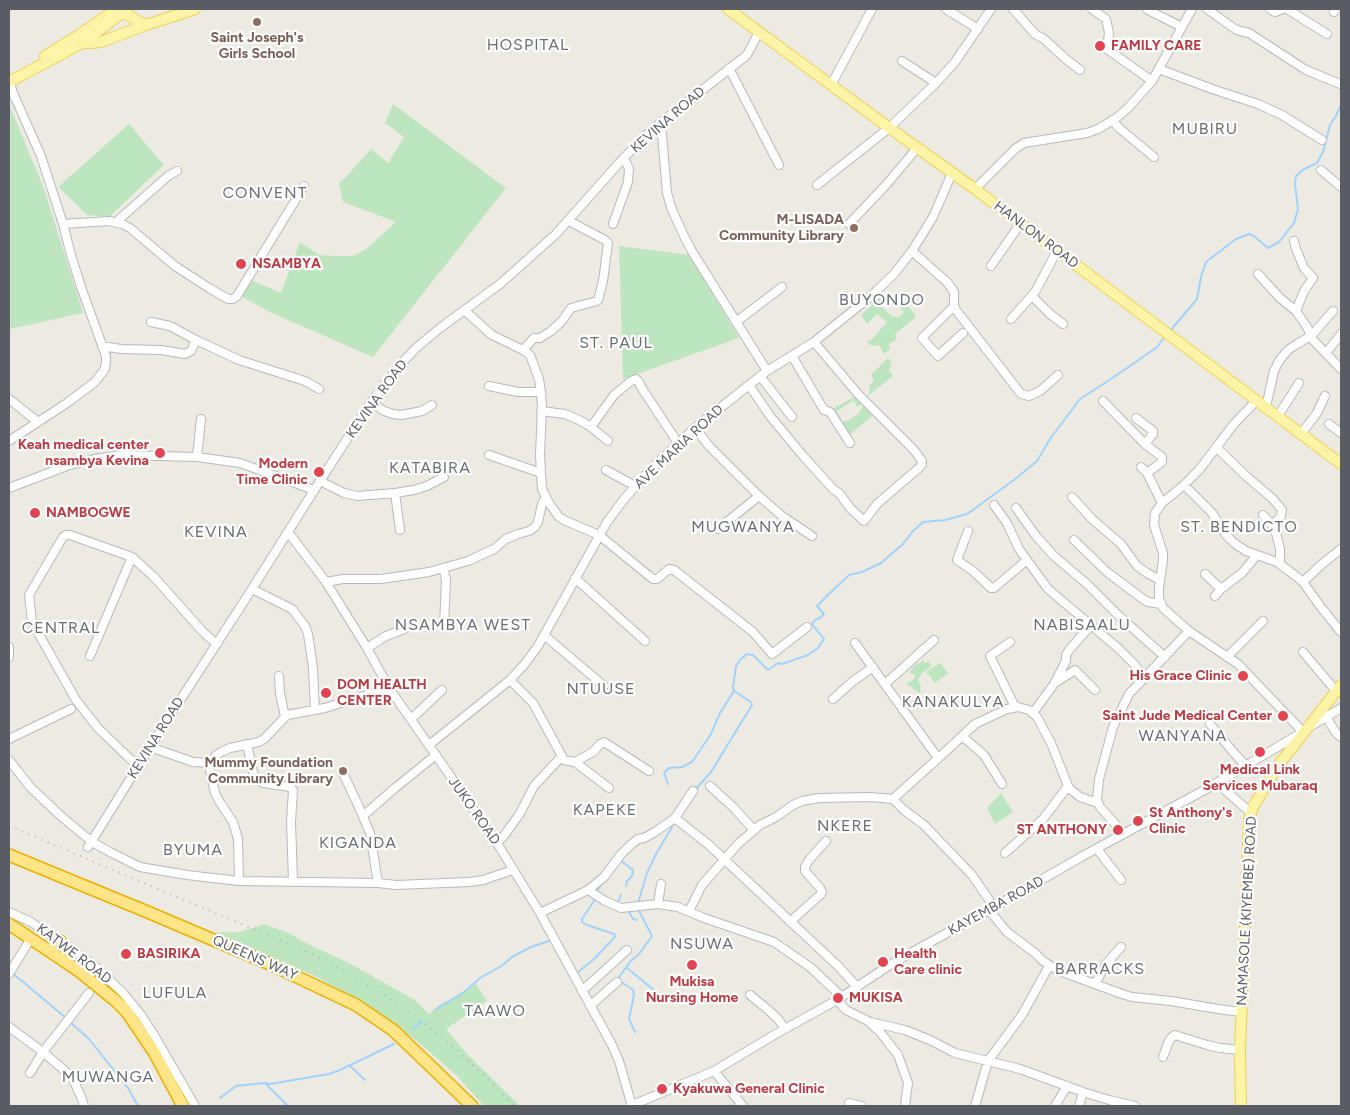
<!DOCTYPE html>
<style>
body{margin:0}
#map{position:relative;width:1350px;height:1115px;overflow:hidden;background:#edebe1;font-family:Figtree,sans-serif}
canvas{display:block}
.frame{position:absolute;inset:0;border:10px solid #5a5d63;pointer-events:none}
</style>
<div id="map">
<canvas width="1350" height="1115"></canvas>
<div class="frame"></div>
</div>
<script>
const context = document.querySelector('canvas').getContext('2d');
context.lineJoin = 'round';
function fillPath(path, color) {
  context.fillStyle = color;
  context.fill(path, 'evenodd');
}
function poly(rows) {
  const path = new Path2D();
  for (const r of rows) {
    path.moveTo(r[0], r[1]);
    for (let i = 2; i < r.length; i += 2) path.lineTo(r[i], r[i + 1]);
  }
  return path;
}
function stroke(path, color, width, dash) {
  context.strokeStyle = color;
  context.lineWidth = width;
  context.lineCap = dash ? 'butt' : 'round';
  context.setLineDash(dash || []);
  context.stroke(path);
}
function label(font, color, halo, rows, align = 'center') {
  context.font = font + ' Figtree,sans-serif';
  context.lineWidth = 4.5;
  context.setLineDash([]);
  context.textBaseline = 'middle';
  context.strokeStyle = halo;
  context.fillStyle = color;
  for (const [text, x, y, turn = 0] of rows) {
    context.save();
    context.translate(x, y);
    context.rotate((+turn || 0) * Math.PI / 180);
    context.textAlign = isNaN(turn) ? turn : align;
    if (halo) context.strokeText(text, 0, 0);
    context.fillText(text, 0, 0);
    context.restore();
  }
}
const green = poly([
 [393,104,506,188,373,357,274,314,242,297,251,280,281,293,300,242,319,255,333,256,353,256,366,249,396,222,343,202,339,183,345,178,371,149,388,163,404,137,385,123],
 [9,107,11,109,43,186,83,313,9,329],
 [129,124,164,165,109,217,87,215,58,187],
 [619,246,690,255,739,338,623,379],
 [883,294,886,295,880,305,892,316,899,317,904,312,896,303,900,300,910,308,916,317,895,334,897,339,889,344,890,349,884,354,880,346,870,345,867,342,872,339,887,322,877,314,867,324,861,315,864,312,872,305],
 [888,358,892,362,889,370,893,376,868,396,870,390,869,387,874,381,871,375],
 [856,396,862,404,857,407,854,400,837,411,842,421,847,421,858,414,864,404,872,416,848,436,831,413,836,407],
 [922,660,926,663,928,661,932,666,922,673,918,680,921,686,920,690,922,691,919,693,906,683,913,680,915,676,914,674,909,673,915,665,921,662],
 [940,663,948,673,935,683,926,672],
 [1001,793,1013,812,995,824,987,808],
 [264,924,289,933,308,944,347,962,415,1000,429,1014,438,1006,476,984,487,1001,446,1029,467,1054,520,1106,484,1106,456,1075,417,1041,388,1020,339,989,313,975,238,944,206,933,240,932]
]);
const stream = poly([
 [1170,331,1197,299,1201,277,1206,262,1236,239,1249,234,1254,236,1268,248,1279,242,1294,223,1298,209,1295,184,1296,176,1304,169,1317,163,1323,152,1330,125,1336,116,1341,105],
 [668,784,664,773,669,768,682,767,692,762,711,734,720,713,734,691],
 [695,790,711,772,752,705,751,702,734,691,733,688,736,666,740,660,747,654,753,655,768,670,778,663,782,664,808,655,818,648,824,639,812,624,815,620,820,618,824,614,817,606,832,591,849,575,862,572,881,563,903,544,912,532,923,522,945,520,967,514,1014,480,1037,461,1050,439,1080,399,1108,381,1156,348,1164,338],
 [620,860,633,870,632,876,627,881,626,886],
 [596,892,605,880],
 [638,903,647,873,656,854,675,822],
 [617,905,621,895],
 [628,910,633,919,637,920],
 [627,968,660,995],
 [578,972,594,959,615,937,614,934,587,925,582,922,582,919,594,901,595,896],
 [13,974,22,981,66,1018],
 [435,1010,463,993,480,978,503,965,512,957,531,947,552,940],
 [70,1022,89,1039,128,1088,138,1106],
 [412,1029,423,1021],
 [635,1032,629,1019,634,995,633,990,620,981,619,977,630,962,639,954,652,936,638,909],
 [349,1065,365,1080],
 [265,1083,288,1106],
 [220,1098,236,1086,265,1083,270,1084,329,1074,340,1070,394,1044]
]);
const minor = poly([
 [946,9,978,29],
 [1013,9,1035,34,1044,39,1067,60,1080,70],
 [1092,9,1106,19,1109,33,1107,49,1152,81],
 [1207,9,1235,29,1240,31,1249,33,1306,70,1340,84],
 [1270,9,1275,12,1283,9],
 [1287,9,1327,34],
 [1148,10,1182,27],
 [1334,12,1336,9],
 [902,61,936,83],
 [729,68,779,165],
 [1159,69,1215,90,1258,104,1282,115,1322,140],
 [9,79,13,93,41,156,63,224,71,255,81,287,106,356,106,362,105,369,95,382,67,403,9,441],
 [831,85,872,9],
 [1112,120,1119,128,1154,157],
 [659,124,662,134,667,193,672,210,685,238,693,253,767,371],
 [1321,170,1341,187],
 [817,185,889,128,936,83,955,62,991,9],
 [975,189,1015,149,1024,143,1087,133,1098,129,1115,119,1128,108,1152,81,1192,9],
 [116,222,168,176,177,171],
 [63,224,109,221,122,224,130,228,175,266,209,288,228,299,233,299,237,296,304,186],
 [613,224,628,182,629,169,624,158],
 [849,224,886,185,917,148],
 [1294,241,1296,249,1304,268,1313,278,1304,291,1296,311],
 [912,251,948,283,954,292,954,306,956,310,1021,394,1029,396,1040,391,1058,375],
 [991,266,1020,224],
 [1258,274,1280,298,1296,311,1307,327,1313,340,1341,369],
 [1032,296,1050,314,1063,324],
 [954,306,922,338,938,356,963,333],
 [464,310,492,335,523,350,530,355,539,379,541,392,542,407,540,455,542,489,549,503,559,517,566,521,599,535,653,579,657,579,669,569,674,570,753,632,772,654,807,627],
 [1011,319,1035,292,1057,251],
 [151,322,170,326,196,340],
 [736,322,782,287],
 [102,346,121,349,161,350,185,354,191,351,196,340,239,360,305,381,319,389],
 [523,350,534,338,540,338,551,331,562,321,571,308,597,301,598,300,603,281,608,243,605,240,569,221],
 [1326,353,1341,334],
 [792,356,824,410,830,412,850,443],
 [760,376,792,417],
 [749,385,770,416,804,457,834,490,839,493,851,509,864,521,877,504,920,467,922,464,922,461,914,450,858,394,814,342],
 [489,386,518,392,541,392],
 [9,399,38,422],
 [1103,401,1145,444,1162,457,1162,462,1147,473],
 [1256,401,1234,424,1199,470,1184,485,1162,503,1155,513,1154,525,1163,553,1163,560,1159,588,1159,598,1163,608,1189,631,1238,664,1303,732],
 [371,402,384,411,393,414,401,415,422,411,432,405],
 [1266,407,1274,371,1279,361,1288,350,1297,344,1311,336,1333,311],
 [541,411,565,414,579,420,591,427,608,441],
 [1278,416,1299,383],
 [1136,418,1153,431,1153,434,1145,444],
 [1329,424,1341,433],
 [591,427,614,395,631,381,636,379,638,381,643,390,678,443],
 [695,428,709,446,759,496,782,516,812,536],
 [1301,434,1317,413,1325,396],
 [1216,447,1246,476,1273,499,1282,510,1281,516,1272,525],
 [489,455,541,473],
 [197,457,201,419],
 [1141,467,1147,473,1162,503],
 [606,470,635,486],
 [320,481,344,493,357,496,395,493,414,490,427,486,444,477],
 [1184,485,1212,513,1226,535,1234,543,1246,551,1277,562,1297,577,1303,582,1320,606,1341,632],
 [9,488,67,466,94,459,122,455,197,457,240,463,314,490],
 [395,493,400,530],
 [1072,497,1092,519,1121,544,1137,566,1147,573,1160,580],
 [994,505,1007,523,1019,549,1048,589,1118,648,1134,664,1144,677],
 [1016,508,1036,536,1054,556,1087,584,1118,615,1165,657],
 [1263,515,1272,525,1276,533,1280,549,1280,563],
 [718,529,759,496],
 [968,531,957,560,973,571,991,588,994,588,1027,560],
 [288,532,326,582,367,648,389,688,497,843,540,913,612,1045,619,1061,632,1106],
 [1074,540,1107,572,1143,599,1148,602,1161,604],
 [443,568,446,579,444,626],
 [1205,574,1221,589],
 [575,578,645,641],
 [326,582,343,579,381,579,429,572,468,561,494,549,506,539,518,534,529,531,535,527,538,522,542,504,546,497],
 [1303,582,1322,564,1341,549],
 [252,589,292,609,305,626,308,634,313,668,315,710],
 [1215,596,1221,589,1242,573,1257,555],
 [544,635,604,686],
 [1010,642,990,656,1015,707],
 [855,643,938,758],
 [9,647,9,657],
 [367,648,386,636,404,629],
 [1303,652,1336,691],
 [90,656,132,557],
 [1227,657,1263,621],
 [279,676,280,693,285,717],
 [510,680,533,703,564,760,575,762,609,788],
 [1055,683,1075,670,1095,690],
 [885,684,934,640],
 [833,699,852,682,873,667],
 [1033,713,1054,684,1066,661,1066,655,1069,650,1091,625],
 [1326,716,1331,725,1337,734,1341,737],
 [411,719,442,690],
 [1210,724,1234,753,1246,766],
 [1311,726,1341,708],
 [962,736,984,755,1002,784],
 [9,739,71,709],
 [247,744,254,777,263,783,290,787,293,790,291,822,293,881],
 [429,745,510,680,524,665,538,646,607,522,625,498,649,471,695,428,749,385,767,371,814,342,870,297,894,274,912,251,933,217,952,173],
 [150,747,193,762,211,763],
 [9,760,31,788,62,817,92,842,110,852,140,867,187,875,239,881,378,883,396,885,470,882,483,880,513,870],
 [575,762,593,752,600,744,604,742,649,771],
 [139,766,130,759,98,728,76,700,32,622,29,595,63,537,66,535,70,535,132,557,154,577,204,633,217,644],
 [343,773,358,805,370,833,378,883],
 [1217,783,1251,813],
 [710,786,734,808,753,829],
 [893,799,944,753,975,724,1007,709,1018,707,1029,710,1037,717,1051,743,1068,786,1070,789,1080,797,1098,803],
 [363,816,395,788,436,755],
 [675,818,709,845,839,967,857,987],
 [1124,834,1100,807,1097,800,1099,779,1113,727,1129,694,1189,631],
 [497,843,503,837,519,815,534,786,562,756],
 [88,847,150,747,252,589,320,481,371,402,400,365,416,348,440,328,500,284,556,234,619,163,644,137,659,124,747,55,759,32],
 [1097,849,1121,880],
 [1005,853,1043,819,1068,786],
 [239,881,238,839,233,822,219,801,215,793,210,770,211,763,215,756,221,752,230,748,259,742,264,739,287,715,325,708,389,688],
 [588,890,604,877,622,853,633,843,638,839,644,838,655,832,675,818,693,791],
 [658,904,661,884],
 [989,910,1007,932,1035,953,1043,961,1057,970,1122,994,1132,997,1171,1001,1218,1009,1241,1012],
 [689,911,702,885,738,844,760,825,776,817,793,805,802,801,819,798,870,797,893,799,904,810,924,825,972,875,994,907],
 [9,912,31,922,95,966,124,994,141,1015,154,1035,195,1106],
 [540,913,588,890,605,901,621,908,658,904,678,907,704,918,774,942,810,967,842,997],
 [790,922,820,895,822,892,820,888,805,871,805,867,809,860,826,841],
 [9,974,31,938],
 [1095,984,1106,964,1121,947],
 [582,991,627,950],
 [750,995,766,1008,778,1019,785,1029],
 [837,1000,846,1010,870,1022,905,1030,930,1040,955,1053,1020,1069,1083,1092,1109,1100,1135,1106],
 [590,1006,617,982],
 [870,1023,880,1032,898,1055,908,1083,905,1106],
 [9,1027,43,1052,72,1077,82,1099,84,1106],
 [1163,1057,1169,1041,1171,1038,1175,1035,1207,1045,1220,1048,1240,1050],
 [714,1071,743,1106],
 [30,1073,43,1052,89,993],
 [849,1103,861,1106],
 [630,1106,714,1071,774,1035,837,1000,896,961,989,910,1081,857,1208,788,1301,733],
 [975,1106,988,1061,1022,1015,1049,966],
 [1055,1106,1067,1086],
 [1079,1106,1083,1092]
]);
const major = poly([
 [728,9,884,124,975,189,1341,464],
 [117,10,146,25],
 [84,42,89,43,101,42,146,25,195,9],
 [45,56,79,35,117,9],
 [9,82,84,42,127,9],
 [1241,1106,1240,1050,1249,819,1253,807,1277,767,1341,685]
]);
const highway = poly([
 [9,855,150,913,270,964,356,1005,393,1030,472,1106],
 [9,924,79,971,116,1001,127,1012,154,1052,183,1106],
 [50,950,60,941]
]);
const rail = poly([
 [9,826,317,956,339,968,388,997,429,1027,462,1055,494,1085,514,1106]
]);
const markers = [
 [257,22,5,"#8d6e63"],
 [1100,46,6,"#e0444e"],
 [854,228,5,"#8d6e63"],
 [241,264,6,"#e0444e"],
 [160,453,6,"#e0444e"],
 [319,472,6,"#e0444e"],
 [35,513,6,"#e0444e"],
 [1243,676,6,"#e0444e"],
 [326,693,6,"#e0444e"],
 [1283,716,6,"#e0444e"],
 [1260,752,6,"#e0444e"],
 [343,771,5,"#8d6e63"],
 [1138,821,6,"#e0444e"],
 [1118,830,6,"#e0444e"],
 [126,954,6,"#e0444e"],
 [883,962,6,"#e0444e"],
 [692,965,6,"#e0444e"],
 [838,998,6,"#e0444e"],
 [662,1089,6,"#e0444e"]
];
const educationNames = [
 ["Saint Joseph's",257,38,"center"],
 ["Girls School",257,54,"center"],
 ["M-LISADA",844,220],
 ["Community Library",844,236],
 ["Mummy Foundation",333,763],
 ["Community Library",333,779]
];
const healthNames = [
 ["FAMILY CARE",1111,46],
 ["NSAMBYA",252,264],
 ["Keah medical center",149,445,"right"],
 ["nsambya Kevina",149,461,"right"],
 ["Modern",308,464,"right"],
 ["Time Clinic",308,480,"right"],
 ["NAMBOGWE",46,513],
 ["His Grace Clinic",1232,676,"right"],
 ["DOM HEALTH",337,685],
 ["CENTER",337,701],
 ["Saint Jude Medical Center",1272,716,"right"],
 ["Medical Link",1260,770,"center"],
 ["Services Mubaraq",1260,786,"center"],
 ["St Anthony's",1149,813],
 ["Clinic",1149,829],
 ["ST ANTHONY",1107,830,"right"],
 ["BASIRIKA",137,954],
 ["Health",894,954],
 ["Care clinic",894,970],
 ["Mukisa",692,982,"center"],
 ["Nursing Home",692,998,"center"],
 ["MUKISA",849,998],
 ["Kyakuwa General Clinic",673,1089]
];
const streetNames = [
 ["KEVINA ROAD",668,120,-41],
 ["HANLON ROAD",1036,235,37],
 ["KEVINA ROAD",377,399,-54],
 ["AVE MARIA ROAD",679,447,-43],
 ["KEVINA ROAD",156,738,-58],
 ["JUKO ROAD",474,811,55],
 ["KAYEMBA ROAD",996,906,-29],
 ["NAMASOLE (KIYEMBE) ROAD",1247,911,-87],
 ["KATWE ROAD",74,954,37],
 ["QUEENS WAY",255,958,24]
];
const quarterNames = [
 ["HOSPITAL",528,45],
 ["MUBIRU",1205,129],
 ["CONVENT",265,193],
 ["BUYONDO",882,300],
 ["ST. PAUL",616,343],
 ["KATABIRA",430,468],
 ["MUGWANYA",743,527],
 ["ST. BENDICTO",1239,527],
 ["KEVINA",216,532],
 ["NSAMBYA WEST",463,625],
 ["NABISAALU",1082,625],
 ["CENTRAL",61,628],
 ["NTUUSE",601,689],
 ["KANAKULYA",953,702],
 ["WANYANA",1183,736],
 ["KAPEKE",605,810],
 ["NKERE",845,826],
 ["KIGANDA",358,843],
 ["BYUMA",193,850],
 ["NSUWA",702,944],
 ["BARRACKS",1100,969],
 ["LUFULA",175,993],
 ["TAAWO",495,1011],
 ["MUWANGA",108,1077]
];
fillPath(green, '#bde6bf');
stroke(stream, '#a0d2ff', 2);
stroke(minor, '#b7b9be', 10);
stroke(major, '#f4ce53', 12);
stroke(highway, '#efae00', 14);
stroke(minor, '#fff', 8);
stroke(major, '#fff4a5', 10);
stroke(highway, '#ffe587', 11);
stroke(rail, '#b3b4b4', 2, [1, 6]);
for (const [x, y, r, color] of markers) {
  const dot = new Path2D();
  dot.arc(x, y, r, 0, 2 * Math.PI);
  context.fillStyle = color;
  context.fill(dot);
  stroke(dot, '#fff', 2);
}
label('bold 14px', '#785e54', '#fff', educationNames, 'right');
label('bold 14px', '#be3a42', '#fff', healthNames, 'left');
label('14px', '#5a5d63', '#fff', streetNames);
context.letterSpacing = '1px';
label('16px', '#6b6f75', '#fff', quarterNames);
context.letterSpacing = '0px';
</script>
